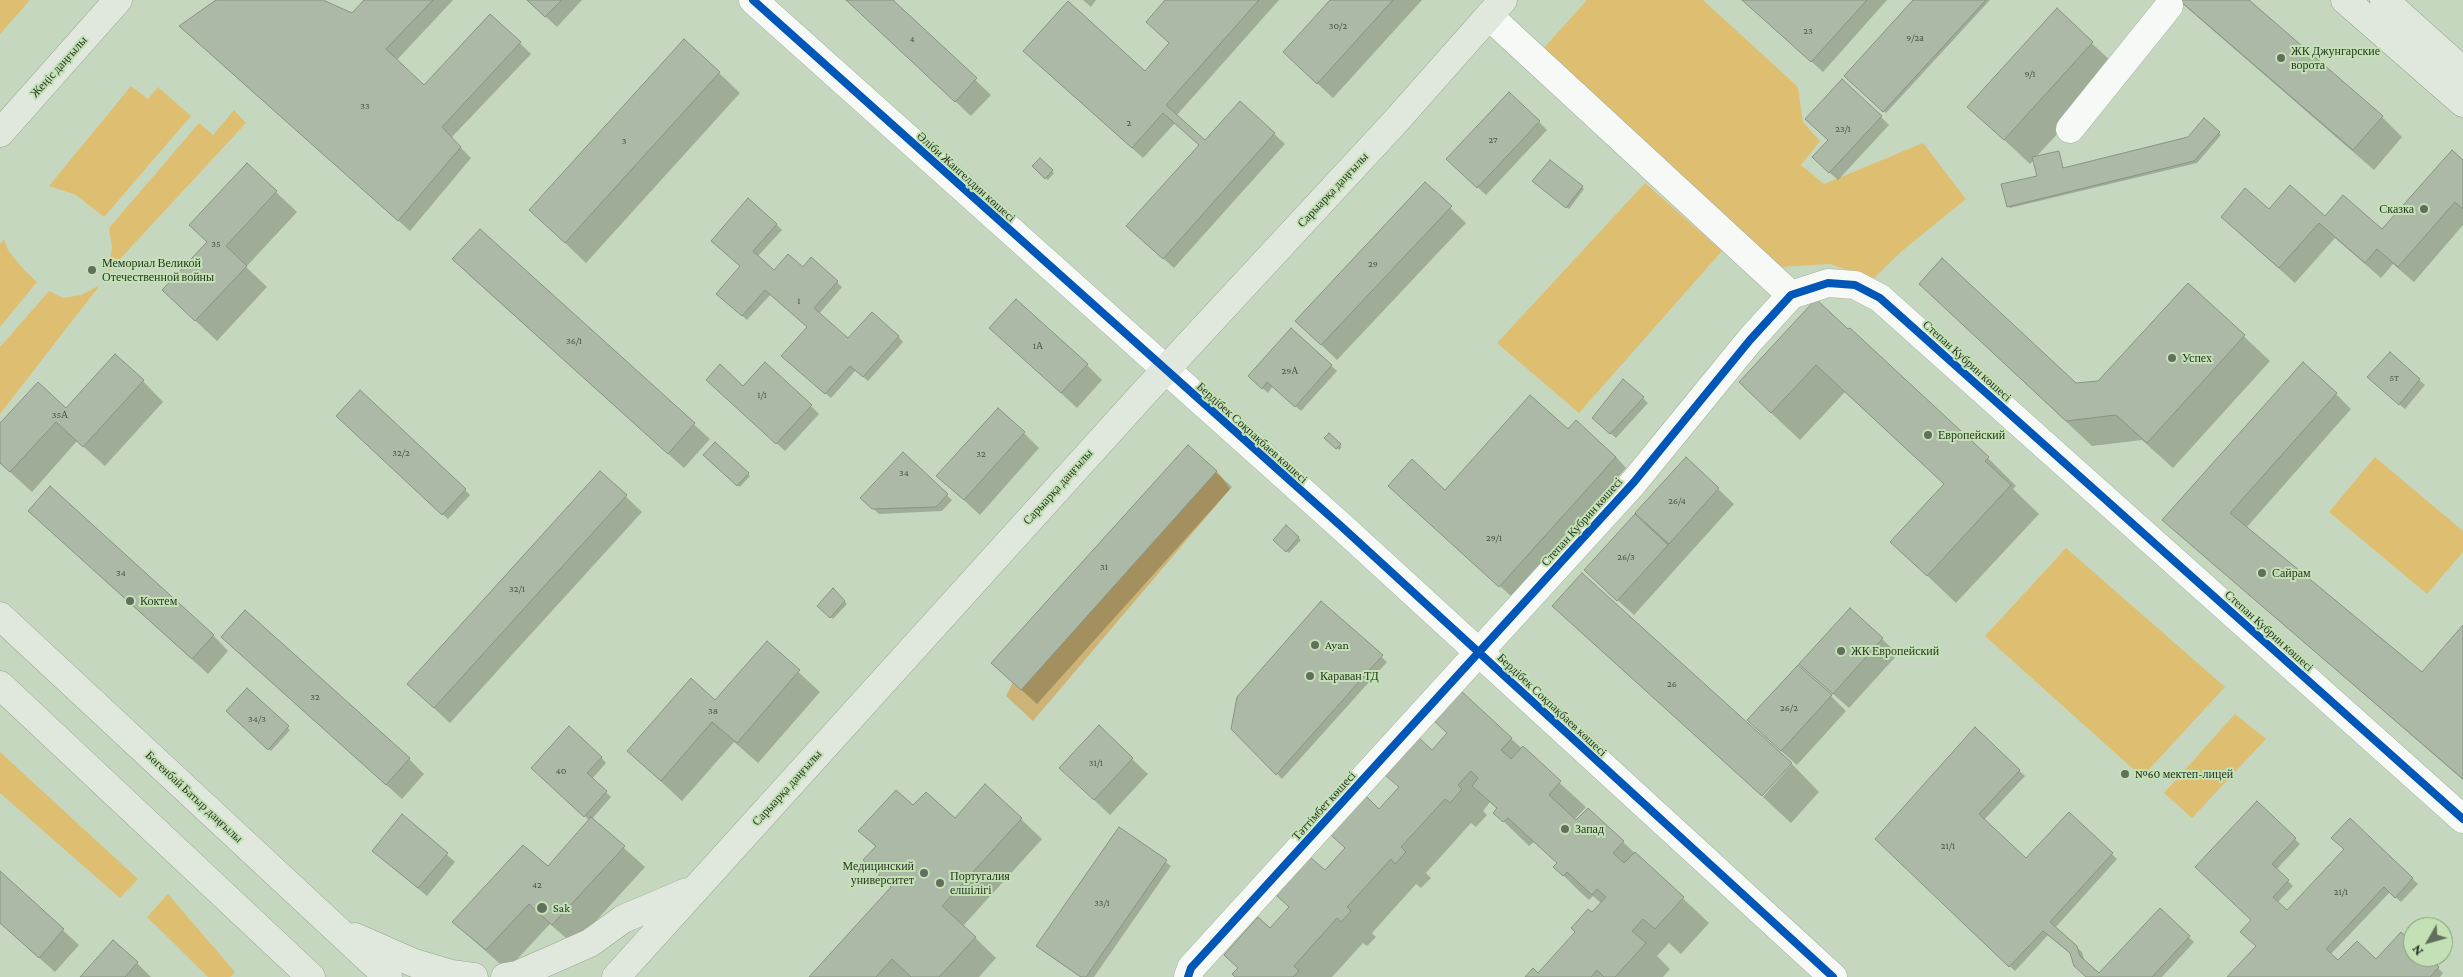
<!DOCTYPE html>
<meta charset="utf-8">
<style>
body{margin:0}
#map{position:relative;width:2463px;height:977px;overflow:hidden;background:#c6d7bf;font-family:"Crimson Pro",serif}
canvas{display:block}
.north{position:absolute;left:2403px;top:917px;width:50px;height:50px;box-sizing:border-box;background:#c3e1b5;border:1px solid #869d7c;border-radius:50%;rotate:232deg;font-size:14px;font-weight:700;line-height:20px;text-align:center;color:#2b3726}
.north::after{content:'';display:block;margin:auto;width:18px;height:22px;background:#616f5c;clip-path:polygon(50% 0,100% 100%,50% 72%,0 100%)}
</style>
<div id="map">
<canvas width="2463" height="977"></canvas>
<div class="north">N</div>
</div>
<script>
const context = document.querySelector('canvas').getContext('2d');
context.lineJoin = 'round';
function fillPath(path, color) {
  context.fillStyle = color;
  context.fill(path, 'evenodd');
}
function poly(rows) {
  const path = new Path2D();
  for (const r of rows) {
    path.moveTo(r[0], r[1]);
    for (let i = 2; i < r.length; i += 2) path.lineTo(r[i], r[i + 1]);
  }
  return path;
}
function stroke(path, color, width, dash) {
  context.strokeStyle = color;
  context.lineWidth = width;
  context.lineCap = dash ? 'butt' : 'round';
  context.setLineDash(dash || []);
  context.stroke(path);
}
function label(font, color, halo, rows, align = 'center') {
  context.font = font + ' "Crimson Pro",serif';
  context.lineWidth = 4;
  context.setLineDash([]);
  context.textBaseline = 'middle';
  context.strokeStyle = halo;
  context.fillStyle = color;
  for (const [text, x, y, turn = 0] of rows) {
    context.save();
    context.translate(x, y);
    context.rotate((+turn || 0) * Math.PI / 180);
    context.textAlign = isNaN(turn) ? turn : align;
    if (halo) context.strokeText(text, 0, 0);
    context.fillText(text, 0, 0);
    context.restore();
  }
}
const green = poly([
 [0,0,30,0,0,34],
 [1587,0,1703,0,1798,87,1803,122,1820,141,1801,165,1824,184,1923,143,1966,199,1902,251,1873,279,1830,264,1780,267,1542,50],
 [131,86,148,99,158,87,191,116,104,217,76,195,49,186],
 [234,110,246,123,108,272,112,247,109,228,199,123,213,135],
 [1645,183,1722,251,1579,413,1497,343],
 [4,239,8,250,24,270,37,282,0,327,0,244],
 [100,285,0,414,0,347,49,291,63,298,81,295],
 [2375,457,2463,531,2463,552,2427,594,2329,512],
 [2066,548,2225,687,2142,777,1985,636],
 [2235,714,2266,739,2192,818,2164,793],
 [0,752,138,879,120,898,0,793],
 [168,894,235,972,230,977,208,977,147,917]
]);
const forest = poly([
 [1217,471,1230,489,1033,721,1006,696,1013,682,1021,689]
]);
const shadow = poly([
 [218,0,320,0,352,14,365,0,453,0,396,61,424,87,491,15,531,54,451,138,471,158,410,231,191,36],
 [528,0,582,0,557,27],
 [847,0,891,0,991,95,971,116],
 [1083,0,1096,0,1091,7],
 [1167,0,1279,0,1176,116,1205,142,1240,102,1285,144,1174,268,1139,237,1200,145,1175,123,1143,158,1035,61,1145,72,1171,44],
 [1332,0,1422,0,1333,98,1300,67],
 [1743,0,1887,0,1823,72],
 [1915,0,1990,0,1886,113,1846,76],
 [2178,0,2247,0,2382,117,2402,137,2374,170],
 [2057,10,2118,68,2036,157,2059,153,2064,169,2189,139,2205,120,2221,135,2197,163,2010,208,2008,206,2038,177,2034,160,2030,164,1969,107],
 [719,73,740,93,586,263,531,210],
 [1881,117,1889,125,1838,180,1821,165,1829,140],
 [1539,122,1547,130,1486,195,1456,167],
 [1040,160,1054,173,1048,180,1034,166],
 [2463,162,2463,225,2414,282,2393,264,2381,278,2335,238,2295,283,2238,232,2269,211,2325,217,2382,231],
 [1425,184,1466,223,1337,360,1312,336],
 [1536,184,1582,187,1584,189,1569,209],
 [276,192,297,212,246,267,267,287,217,341,163,290],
 [776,224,782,230,757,257,774,272,803,269,812,259,842,287,819,314,848,340,898,336,903,342,868,381,856,370,831,398,788,361,808,327,771,294,747,320,723,299,741,267,718,246],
 [480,231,710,439,684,468,469,275],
 [1920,284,2076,385,2099,382,2188,284,2270,361,2173,468,2142,440,2092,446],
 [991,328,1087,365,1102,380,1077,408],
 [1291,330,1337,371,1301,411,1273,386,1268,393,1255,381],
 [1848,331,1988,458,2016,486,2013,489,2039,514,1956,603,1892,542,1945,485,1845,392,1800,440,1768,410],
 [2390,354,2425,385,2405,409,2374,383],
 [143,381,163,402,105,466,77,441,32,492,0,463,0,425,67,409],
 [716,387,743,388,811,406,819,414,785,451],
 [2336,394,2351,409,2246,528,2422,674,2463,627,2463,780,2164,520],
 [1643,398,1648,403,1616,438,1599,423],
 [342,421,465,490,470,495,448,519],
 [1568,431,1616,457,1626,468,1511,596,1400,497,1445,491],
 [1024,433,1039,448,980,515,938,476],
 [1329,435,1342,447,1339,450,1326,438],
 [716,443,750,476,740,487,705,455],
 [1188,446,1232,487,1037,704,1008,678],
 [903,454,952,500,942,511,879,514,862,498],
 [1686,459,1734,504,1634,615,1601,585,1646,524,1637,514],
 [600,472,642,512,450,723,424,699],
 [29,511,213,635,228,651,208,674],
 [1286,527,1301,540,1289,553,1274,540],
 [833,590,847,604,833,619,818,606],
 [1321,602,1387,662,1282,779,1233,729],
 [1554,605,1790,763,1761,795],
 [1850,609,1898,654,1849,708,1816,679],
 [767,643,820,692,758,763,734,742,682,801,628,751,716,701],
 [238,652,409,759,424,774,402,799],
 [247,690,290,730,271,751,228,711],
 [1460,692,1586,807,1574,820,1623,842,1709,923,1681,954,1669,943,1657,956,1670,969,1663,977,1527,977,1538,974,1602,904,1593,896,1589,900,1580,892,1555,867,1558,864,1534,842,1529,846,1495,813,1498,810,1490,802,1483,811,1487,815,1476,827,1471,823,1426,873,1431,878,1421,888,1416,884,1372,933,1376,937,1367,946,1363,943,1332,977,1236,977,1270,930,1400,788,1387,775,1432,751,1448,733],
 [1831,696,1846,711,1797,765,1764,736],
 [1975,729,2025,776,1984,820,2026,859,2069,814,2117,859,2055,928,2082,952,2085,962,2099,975,2160,910,2194,942,2162,977,2088,977,2072,954,2048,935,2015,971,1876,839],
 [601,757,606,763,592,779,611,797,592,819,645,867,574,945,550,924,507,970,453,922,548,868,590,821,538,773],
 [1132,759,1148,774,1110,815,1076,783],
 [1792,764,1819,792,1791,823,1763,797],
 [2257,803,2300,844,2276,870,2293,886,2277,903,2287,912,2345,849,2350,820,2418,884,2401,902,2390,892,2330,955,2338,962,2376,961,2413,945,2413,957,2426,957,2443,973,2440,977,2229,977,2258,946,2253,920],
 [913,807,955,820,1021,819,1042,839,963,926,996,958,979,977,811,977,892,887,876,847,860,831],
 [403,816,455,862,427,896,373,851],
 [1120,829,1171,866,1094,977,1080,977,1043,951],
 [0,873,79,945,55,972,0,923],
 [113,942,137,963,151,977,81,977]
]);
const building = poly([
 [216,0,323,0,352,13,364,0,433,0,386,49,424,85,490,14,521,42,442,127,461,147,398,221,179,26,216,0],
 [527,0,562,0,545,17,527,0],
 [846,0,893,0,977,78,955,102,846,0],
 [1165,0,1259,0,1166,105,1205,140,1240,101,1275,133,1163,259,1126,226,1199,145,1163,113,1132,148,1023,51,1068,1,1145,71,1169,43,1146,22,1165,0],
 [1330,0,1393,0,1317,84,1283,52,1330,0],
 [1742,0,1867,0,1811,62,1742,0],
 [1913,0,1986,0,1883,112,1844,76,1913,0],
 [2179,0,2249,0,2383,116,2353,150,2179,0],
 [2057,8,2093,42,2004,140,1967,107,2057,8],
 [684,39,720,72,565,243,529,210,684,39],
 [1842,79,1882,116,1829,173,1812,157,1828,140,1805,119,1842,79],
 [1509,92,1540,121,1477,188,1446,159,1509,92],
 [2204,118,2220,132,2194,161,2007,207,2001,184,2037,176,2032,157,2059,151,2063,168,2188,137,2204,118],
 [2452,150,2463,160,2463,209,2455,202,2398,267,2377,249,2365,263,2319,223,2279,268,2221,217,2245,188,2269,209,2290,185,2325,216,2343,195,2382,229,2452,150],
 [1040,158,1053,170,1045,179,1032,166,1040,158],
 [1550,160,1583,186,1566,208,1532,181,1550,160],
 [247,163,277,191,226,246,247,266,195,321,162,290,207,242,189,225,247,163],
 [1425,182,1452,206,1321,345,1295,321,1425,182],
 [748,198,777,224,753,251,774,270,788,254,803,267,811,257,838,281,814,308,848,338,872,312,899,336,863,377,850,366,825,394,781,356,807,327,765,290,742,316,716,294,740,266,711,241,748,198],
 [480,229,695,423,668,454,452,259,480,229],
 [1942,258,2076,383,2098,381,2188,283,2245,335,2147,443,2116,415,2066,421,1919,284,1942,258],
 [1016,299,1088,364,1061,393,989,328,1016,299],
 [1816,299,1848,329,1850,328,1989,457,1985,461,2011,485,1927,576,1890,542,1944,484,1816,365,1771,413,1739,382,1816,299],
 [1291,328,1332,365,1295,407,1267,382,1262,389,1248,376,1291,328],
 [2390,352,2420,379,2399,405,2367,377,2390,352],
 [115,354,144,380,83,447,56,422,10,472,0,463,0,423,38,382,66,408,115,354],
 [765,362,812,405,776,444,706,380,720,364,743,386,765,362],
 [2303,362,2337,393,2230,513,2422,672,2463,625,2463,779,2162,520,2303,362],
 [1623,379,1644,397,1610,434,1592,418,1623,379],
 [360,390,466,489,442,515,336,416,360,390],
 [1530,395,1568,429,1576,420,1616,457,1499,587,1388,486,1412,459,1445,490,1530,395],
 [998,408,1025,432,964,500,936,476,998,408],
 [1329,433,1341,444,1336,449,1324,438,1329,433],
 [715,442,749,473,737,486,703,455,715,442],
 [1188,445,1217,471,1021,690,991,663,1188,445],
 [903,452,948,494,936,507,872,509,860,498,903,452],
 [1686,457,1719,488,1669,544,1635,513,1686,457],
 [600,471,627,495,434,708,407,684,600,471],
 [50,486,214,635,192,659,28,511,50,486],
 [1635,514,1668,545,1617,601,1584,570,1635,514],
 [1286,525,1299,537,1286,552,1273,540,1286,525],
 [1582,573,1792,763,1762,796,1552,606,1582,573],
 [833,588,845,601,830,618,817,606,833,588],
 [1321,601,1383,655,1276,775,1231,729,1237,697,1321,601],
 [1850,608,1883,638,1833,694,1799,664,1850,608],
 [245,610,410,758,386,785,221,637,245,610],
 [767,641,800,670,737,743,712,722,661,781,627,751,691,678,715,700,767,641],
 [1798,665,1832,695,1781,751,1747,720,1798,665],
 [247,688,289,726,268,750,226,711,247,688],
 [1460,690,1512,738,1501,750,1511,759,1523,746,1561,781,1549,795,1576,820,1588,808,1624,841,1613,853,1624,863,1635,852,1684,897,1655,929,1643,919,1632,931,1646,943,1615,977,1604,977,1597,970,1591,977,1525,977,1533,968,1538,973,1575,932,1571,928,1588,909,1592,912,1606,897,1597,889,1592,895,1567,872,1563,876,1553,867,1557,863,1508,818,1503,822,1493,813,1497,808,1472,786,1478,778,1471,771,1458,785,1462,789,1450,803,1445,799,1401,847,1406,852,1395,864,1391,859,1347,907,1351,911,1341,922,1337,918,1294,966,1299,971,1293,977,1235,977,1232,974,1238,968,1224,955,1258,917,1270,928,1289,907,1276,895,1310,857,1325,870,1345,848,1331,835,1366,796,1379,809,1399,787,1385,775,1419,738,1432,750,1447,733,1433,720,1460,690],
 [1099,725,1133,758,1094,800,1059,768,1099,725],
 [569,726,602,757,587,773,607,791,584,817,531,768,569,726],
 [1975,727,2020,770,1979,814,2026,858,2069,812,2113,853,2050,922,2077,946,2080,956,2099,973,2160,908,2190,936,2152,977,2086,977,2074,966,2070,953,2043,931,2009,967,1875,839,1975,727],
 [985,784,1022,818,942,906,976,937,939,977,911,977,892,959,876,977,809,977,891,887,863,860,876,846,858,831,896,790,913,805,926,792,955,818,985,784],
 [2257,801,2296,838,2272,864,2289,880,2273,897,2287,910,2344,849,2331,838,2350,818,2413,878,2395,898,2384,887,2326,949,2338,960,2357,941,2376,959,2401,932,2413,943,2413,957,2428,957,2439,967,2430,977,2227,977,2256,946,2240,932,2251,920,2195,867,2257,801],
 [402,814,448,853,418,888,372,851,402,814],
 [591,817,625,846,552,925,529,904,486,950,452,922,523,845,548,866,591,817],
 [1119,827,1167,860,1086,977,1081,977,1036,946,1119,827],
 [0,871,64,929,39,958,0,923,0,871],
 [113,940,138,962,125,977,80,977,113,940]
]);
const minor = poly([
 [753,0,1342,527,1833,977],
 [1489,16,1791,295],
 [2070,129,2169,6],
 [1188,977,1191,968,1634,482,1750,340,1791,295,1828,283,1855,285,1880,298,2463,819]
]);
const major = poly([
 [2345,0,2463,103],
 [2384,0,2463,71],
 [0,133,118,0],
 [0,616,388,977],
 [0,685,311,977],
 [355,937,414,963,451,974,474,977],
 [505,977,517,975,590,943,623,919,687,892],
 [616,977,1145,392,1396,121,1503,0]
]);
const cycleway = poly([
 [753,0,1342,527,1833,977],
 [1188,977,1191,968,1634,482,1750,340,1791,295,1828,283,1855,285,1880,298,2463,819]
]);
const markers = [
 [2281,58,5,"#616f5c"],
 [2424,209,5,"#616f5c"],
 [92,270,5,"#616f5c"],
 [2172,358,5,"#616f5c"],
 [1928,435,5,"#616f5c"],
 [2262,573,5,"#616f5c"],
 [130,601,5,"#616f5c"],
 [1315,645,5,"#616f5c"],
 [1841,651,5,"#616f5c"],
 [1310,676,5,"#616f5c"],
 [2125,774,5,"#616f5c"],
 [1565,829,5,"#616f5c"],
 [924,873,5,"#616f5c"],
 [940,883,5,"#616f5c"],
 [542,908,6,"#616f5c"]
];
const numberNames = [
 ["30/2",1338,26],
 ["23",1808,31],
 ["9/2а",1915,38],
 ["4",912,39],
 ["9/1",2030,74],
 ["33",365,106],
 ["2",1129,123],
 ["23/1",1843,129],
 ["27",1493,140],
 ["3",624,141],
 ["35",216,244],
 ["29",1373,264],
 ["1",799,301],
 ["36/1",574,341],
 ["1А",1038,346],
 ["29А",1290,371],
 ["5т",2394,378],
 ["1/1",762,395],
 ["35А",60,415],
 ["32/2",401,453],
 ["32",981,454],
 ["34",904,473],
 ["26/4",1677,501],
 ["29/1",1494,538],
 ["26/3",1626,557],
 ["31",1104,567],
 ["34",121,573],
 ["32/1",517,589],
 ["26",1672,684],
 ["32",315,697],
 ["26/2",1789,708],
 ["38",713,711],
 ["34/3",257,719],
 ["31/1",1096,763],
 ["40",561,771],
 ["21/1",1948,846],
 ["42",537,885],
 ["21/1",2341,892],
 ["33/1",1102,903]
];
const poiNames = [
 ["ЖК Джунгарские",2291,51],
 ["ворота",2291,65],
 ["Сказка",2414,209,"right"],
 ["Мемориал Великой",102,263],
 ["Отечественной войны",102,277],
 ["Успех",2182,358],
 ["Европейский",1938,435],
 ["Сайрам",2272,573],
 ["Коктем",140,601],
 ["Ayan",1325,645],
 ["ЖК Европейский",1851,651],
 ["Караван ТД",1320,676],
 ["№60 мектеп-лицей",2135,774],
 ["Запад",1575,829],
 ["Медицинский",914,866,"right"],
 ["университет",914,880,"right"],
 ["Португалия",950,876],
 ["елшілігі",950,890],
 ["Sak",553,908]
];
const streetNames = [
 ["Жеңіс даңғылы",59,67,-48],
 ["Әліби Жангелдин көшесі",966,177,42],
 ["Сарыарқа даңғылы",1333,190,-47],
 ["Степан Кубрин көшесі",1967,361,42],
 ["Бердібек Соқпақбаев көшесі",1252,433,42],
 ["Сарыарқа даңғылы",1058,487,-48],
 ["Степан Кубрин көшесі",1582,522,-48],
 ["Степан Кубрин көшесі",2269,631,42],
 ["Бердібек Соқпақбаев көшесі",1552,705,43],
 ["Сарыарқа даңғылы",787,788,-48],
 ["Бөгенбай Батыр даңғылы",194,797,43],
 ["Тәттімбет көшесі",1324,806,-48]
];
fillPath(green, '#debf72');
fillPath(forest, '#cdb476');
fillPath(shadow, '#0003');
fillPath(building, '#adb9a7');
stroke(building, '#889482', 1);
stroke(minor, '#a5b29f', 29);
stroke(major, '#96a68e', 29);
stroke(minor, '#f6f9f5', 28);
stroke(major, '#e0e7dd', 28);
stroke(cycleway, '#0057b8', 8);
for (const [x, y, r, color] of markers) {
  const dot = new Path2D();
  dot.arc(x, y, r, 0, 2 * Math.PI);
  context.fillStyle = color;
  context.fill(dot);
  stroke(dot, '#c3e1b5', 2);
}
label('10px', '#4c5846', null, numberNames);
label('12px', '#2b3726', '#c3e1b5', poiNames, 'left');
label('12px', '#2b3726', '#c3e1b5', streetNames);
</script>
